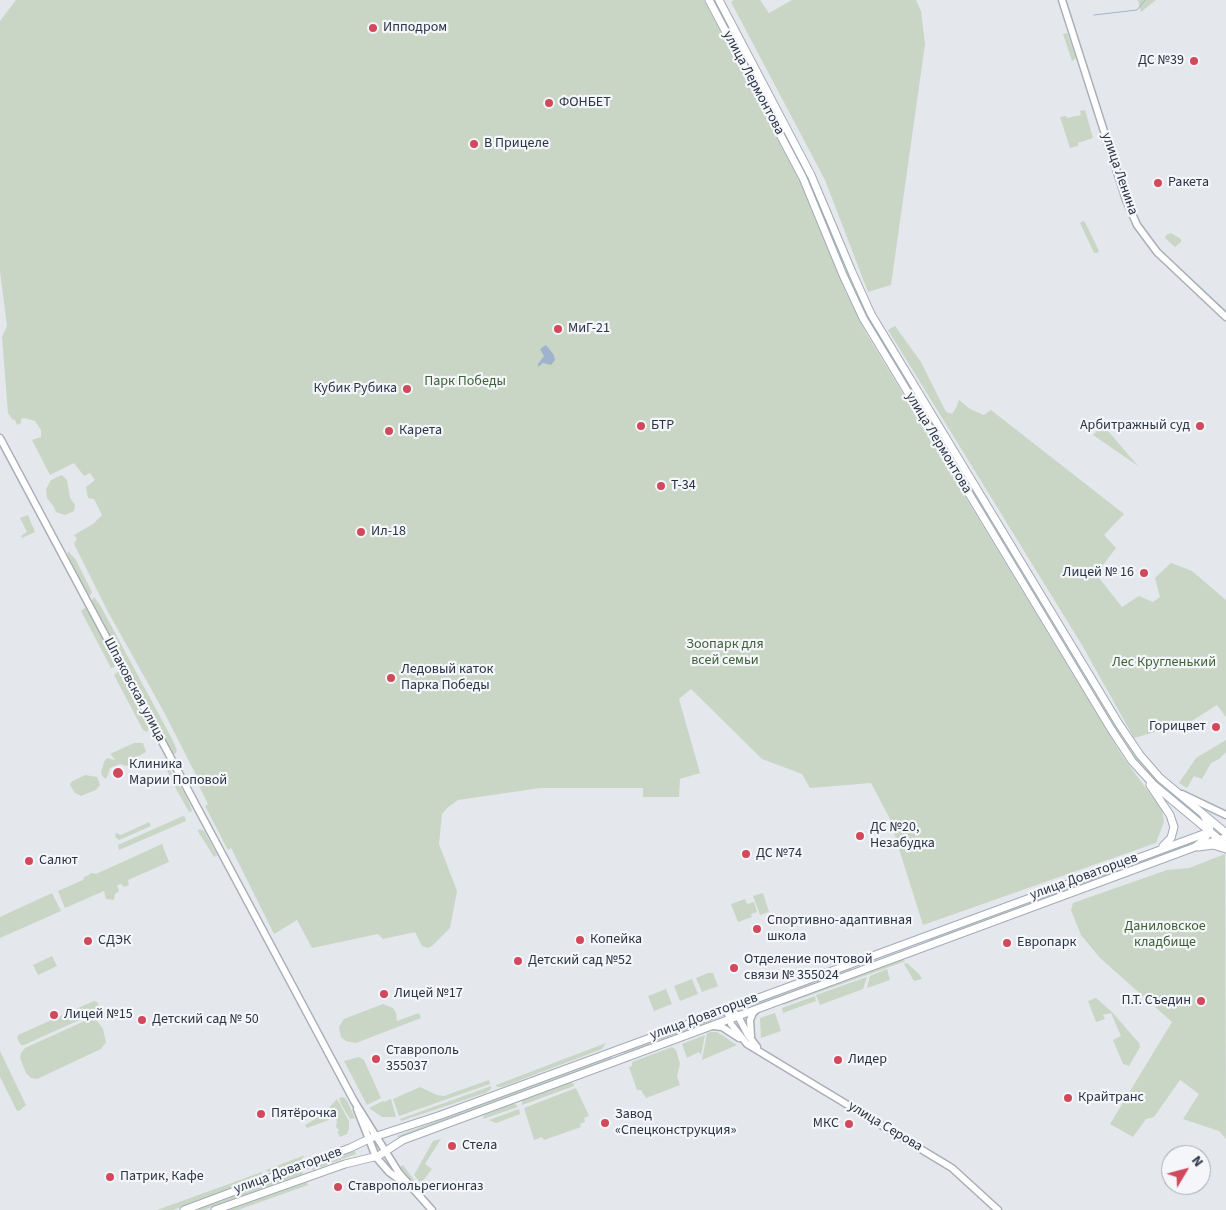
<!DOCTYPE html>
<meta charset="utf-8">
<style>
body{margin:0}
#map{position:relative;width:1226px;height:1210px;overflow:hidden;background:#e4e7ec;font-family:"Source Sans 3",sans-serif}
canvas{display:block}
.north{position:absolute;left:1161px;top:1145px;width:50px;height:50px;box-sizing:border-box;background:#f4f6f9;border:1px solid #a4a8b1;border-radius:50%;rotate:53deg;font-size:14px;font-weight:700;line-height:20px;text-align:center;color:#2b3445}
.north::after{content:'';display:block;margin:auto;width:18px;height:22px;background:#d1495b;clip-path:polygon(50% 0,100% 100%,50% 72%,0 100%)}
</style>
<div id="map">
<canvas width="1226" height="1210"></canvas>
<div class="north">N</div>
</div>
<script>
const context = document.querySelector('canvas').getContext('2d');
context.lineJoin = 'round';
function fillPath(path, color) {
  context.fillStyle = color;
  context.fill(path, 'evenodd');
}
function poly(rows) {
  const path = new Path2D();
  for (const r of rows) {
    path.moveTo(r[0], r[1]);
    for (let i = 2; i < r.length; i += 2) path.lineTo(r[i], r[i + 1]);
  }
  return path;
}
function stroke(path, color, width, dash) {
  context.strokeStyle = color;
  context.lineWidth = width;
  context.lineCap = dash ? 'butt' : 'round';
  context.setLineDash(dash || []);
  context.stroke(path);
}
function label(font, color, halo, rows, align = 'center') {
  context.font = font + ' "Source Sans 3",sans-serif';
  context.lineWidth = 4.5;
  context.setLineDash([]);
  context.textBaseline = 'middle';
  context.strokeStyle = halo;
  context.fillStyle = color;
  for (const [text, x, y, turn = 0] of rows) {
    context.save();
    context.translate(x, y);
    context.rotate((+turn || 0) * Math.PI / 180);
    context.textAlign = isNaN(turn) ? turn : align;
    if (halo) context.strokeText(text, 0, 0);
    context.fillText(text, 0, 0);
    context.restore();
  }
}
const green = poly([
 [16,0,704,0,801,181,846,293,866,333,1123,757,1162,810,1164,822,1156,843,923,925,889,817,871,783,810,788,802,774,762,759,691,689,679,699,700,773,680,779,679,797,643,797,643,788,540,788,458,800,447,808,442,814,439,844,457,891,450,928,432,946,428,948,422,946,415,932,383,939,378,934,312,948,297,920,274,934,231,848,228,850,205,806,208,804,200,788,198,779,164,712,107,610,74,544,77,539,74,535,93,524,102,515,94,499,88,498,86,487,95,480,90,473,84,476,74,463,50,475,32,440,41,437,41,430,35,421,24,418,21,419,21,423,17,425,15,420,12,419,8,413,2,337,7,326,0,271,0,21],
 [712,0,715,0,806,172,805,174],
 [734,0,760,0,769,13,792,0,916,0,921,11,925,44,891,285,868,292,825,180,731,2],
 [1138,0,1156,0,1141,12],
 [1067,33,1076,58,1072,61,1063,34],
 [1085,110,1093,138,1078,143,1078,146,1070,148,1060,117,1066,116,1067,118,1081,115,1080,111],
 [807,178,823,209,865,311,863,311,846,274,807,180],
 [1083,221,1085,222,1099,251,1097,253,1094,253,1080,223],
 [1171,233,1181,239,1181,242,1175,247,1165,238,1166,235],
 [869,317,992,520,991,522,989,521,867,318],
 [895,326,921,362,946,412,952,414,956,408,959,400,970,409,984,415,991,410,1124,514,1104,535,1116,548,1096,574,1122,607,1139,596,1153,602,1160,597,1155,578,1171,563,1192,571,1226,600,1226,717,1217,705,1190,722,1134,738,1082,645,888,330],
 [1103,425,1138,466,1093,435],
 [62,475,67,480,70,498,75,505,74,511,65,515,56,512,54,507,47,498,46,489,51,480],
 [28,515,35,532,22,538,21,536,27,532,20,518],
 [994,525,1116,725,1137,757,1158,780,1205,819,1204,822,1156,782,1135,759,1114,727,992,526],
 [69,552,76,560,92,592,90,596,86,592,72,565,67,553],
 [94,597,100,605,171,737,177,750,175,754,173,754,91,602],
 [85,608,86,608,116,663,115,667,111,668,81,611],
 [119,671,149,728,147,732,143,730,114,675],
 [1226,740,1226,752,1219,759,1211,763,1202,779,1194,776,1187,788,1179,783,1196,758],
 [134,743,143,743,146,752,135,758,132,765,126,766,120,764,110,768,107,777,106,779,103,777,101,773,104,762,107,758,114,760,115,759,110,754],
 [168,767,186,796,192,810,191,812,189,812,171,780,166,768],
 [85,775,97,777,100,785,96,790,81,796,75,793,70,785,71,782],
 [183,816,185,817,186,821,119,850,118,845],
 [149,822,151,826,119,840,115,837,116,833,121,835],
 [200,829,204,831,217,855,214,857,199,833,198,830],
 [1197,840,1197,843,930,941,928,939],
 [162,844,169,862,128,880,129,885,124,887,121,884,117,885,119,891,115,894,114,900,106,899,104,891,65,908,58,891,83,880,84,877,89,875,91,873,96,874],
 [1225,854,1226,1139,1219,1131,1183,1119,1199,1094,1180,1080,1154,1117,1146,1119,1133,1137,1110,1124,1172,1022,1100,958,1081,935,1071,910,1073,903,1167,870,1189,868],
 [52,893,61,911,0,938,0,917],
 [763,893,769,912,760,915,753,896],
 [745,899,747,904,754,902,757,912,751,914,752,917,738,922,731,904],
 [52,956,57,966,38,975,33,965],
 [898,959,906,961,783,1005,782,1003],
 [907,963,919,974,922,979,914,981,904,964],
 [851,967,852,970,751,1007,751,1004],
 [887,969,890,980,867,988,870,976],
 [708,973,713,973,718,986,702,992,696,978],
 [867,977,863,989,820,1005,816,995],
 [692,979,698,994,680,1001,674,986],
 [666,989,672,1004,654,1011,648,996],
 [815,996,816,1001,783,1013,782,1008],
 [1096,998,1112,1012,1139,1043,1140,1047,1129,1066,1123,1064,1113,1040,1121,1036,1111,1013,1103,1015,1105,1019,1096,1022,1088,1001],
 [94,1001,97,1002,100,1008,97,1012,24,1045,21,1045,17,1038,18,1035],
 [383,1004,393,1008,396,1013,397,1021,419,1013,421,1018,356,1043,346,1041,341,1037,339,1027,344,1019],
 [775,1013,781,1031,761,1038,760,1018],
 [711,1019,712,1022,624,1054,623,1052],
 [87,1020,97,1021,103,1029,106,1042,101,1049,37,1079,31,1078,26,1073,20,1058,21,1053,25,1048],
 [710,1032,717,1032,737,1045,702,1060,707,1033],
 [705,1035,701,1055,699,1052,687,1058,682,1044],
 [606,1043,602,1049,502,1087,497,1087,496,1085],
 [672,1047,676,1050,680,1064,677,1076,680,1085,646,1098,641,1090,637,1090,629,1067,632,1066,632,1062],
 [0,1051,26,1105,19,1111,17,1111,0,1077],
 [611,1055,612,1059,399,1138,397,1136],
 [359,1057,364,1060,381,1098,367,1105,344,1061],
 [489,1080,490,1084,399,1116,393,1099,420,1087,437,1095,444,1096],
 [569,1082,573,1083,574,1086,522,1105,522,1100,526,1097],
 [491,1086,491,1089,485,1093,401,1121,400,1119],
 [576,1088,589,1116,584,1118,585,1122,580,1124,581,1127,544,1140,542,1137,534,1140,524,1108],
 [343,1097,346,1099,355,1118,350,1119,341,1104,339,1098],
 [337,1099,349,1121,349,1128,347,1134,340,1137,337,1131,340,1131,336,1127,337,1121,334,1118,307,1128,305,1125,322,1115],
 [391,1099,396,1117,382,1117,369,1108,383,1101,384,1102],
 [514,1103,518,1107,483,1119,484,1115],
 [519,1109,520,1114,496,1123,489,1120],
 [441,1139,425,1164,432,1169,421,1183,414,1175,433,1141],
 [355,1151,356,1154,313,1170,312,1168],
 [305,1155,300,1161,269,1172,266,1170],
 [403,1165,425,1195,425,1196,401,1169,400,1167],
 [302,1171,303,1174,204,1210,194,1210],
 [262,1172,261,1176,233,1188,173,1210,157,1210],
 [307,1182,308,1185,238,1210,226,1210]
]);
const water = poly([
 [546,345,554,355,555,360,551,365,543,363,538,367,538,364,544,356,540,349]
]);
const stream = poly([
 [1094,15,1137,10,1145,0]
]);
const secondary = poly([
 [1062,0,1126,200,1137,225,1157,252,1226,317],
 [0,438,354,1101,399,1173,432,1210],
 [1182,794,1226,815],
 [1203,844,1226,837],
 [729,1008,728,1014,731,1024,747,1044,952,1168,998,1210],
 [729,1008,738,1016,748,1035,757,1047],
 [713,1026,722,1027,739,1038],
 [751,1036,750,1020,753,1013,757,1009],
 [357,1109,376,1157,389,1172,404,1183]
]);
const primary = poly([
 [709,0,803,178,843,275,863,318,1111,729,1132,761,1154,785,1226,845],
 [719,0,811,175,852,272,871,314,1119,724,1140,755,1160,778,1226,833],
 [1150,785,1170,815,1174,827,1171,838,1163,846],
 [1198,847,1213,845,1226,849],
 [184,1210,350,1148,371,1138,441,1115,1209,832],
 [215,1210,345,1164,378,1156,403,1140,1195,847,1204,840,1209,832,1210,826,1204,816]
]);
const markers = [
 [373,28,5,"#d1495b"],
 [1194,61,5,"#d1495b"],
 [549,103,5,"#d1495b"],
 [474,144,5,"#d1495b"],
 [1158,183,5,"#d1495b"],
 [558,329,5,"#d1495b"],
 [407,389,5,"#d1495b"],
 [641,426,5,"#d1495b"],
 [1200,426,5,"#d1495b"],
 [389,431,5,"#d1495b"],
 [661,486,5,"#d1495b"],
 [361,532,5,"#d1495b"],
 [1144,573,5,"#d1495b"],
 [391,678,5,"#d1495b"],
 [1216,727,5,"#d1495b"],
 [118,773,6,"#d1495b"],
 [860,836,5,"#d1495b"],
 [746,854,5,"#d1495b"],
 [29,861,5,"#d1495b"],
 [757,929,5,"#d1495b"],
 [580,940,5,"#d1495b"],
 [88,941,5,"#d1495b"],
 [1007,943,5,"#d1495b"],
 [518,961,5,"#d1495b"],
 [734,968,5,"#d1495b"],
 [384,994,5,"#d1495b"],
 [1201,1001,5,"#d1495b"],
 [54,1015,5,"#d1495b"],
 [142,1020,5,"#d1495b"],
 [376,1059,5,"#d1495b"],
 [838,1060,5,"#d1495b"],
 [1068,1098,5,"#d1495b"],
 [261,1114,5,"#d1495b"],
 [605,1123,5,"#d1495b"],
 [849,1124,5,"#d1495b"],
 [452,1146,5,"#d1495b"],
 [110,1177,5,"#d1495b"],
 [338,1187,5,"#d1495b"]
];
const poiNames = [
 ["Ипподром",383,28],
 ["ДС №39",1184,61,"right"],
 ["ФОНБЕТ",559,103],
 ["В Прицеле",484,144],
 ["Ракета",1168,183],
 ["МиГ-21",568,329],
 ["Кубик Рубика",397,389,"right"],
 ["БТР",651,426],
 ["Арбитражный суд",1190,426,"right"],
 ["Карета",399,431],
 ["Т-34",671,486],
 ["Ил-18",371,532],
 ["Лицей № 16",1134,573,"right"],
 ["Ледовый каток",401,670],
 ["Парка Победы",401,686],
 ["Горицвет",1206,727,"right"],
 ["Клиника",129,765],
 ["Марии Поповой",129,781],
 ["ДС №20,",870,828],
 ["Незабудка",870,844],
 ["ДС №74",756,854],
 ["Салют",39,861],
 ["Спортивно-адаптивная",767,921],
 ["школа",767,937],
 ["Копейка",590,940],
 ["СДЭК",98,941],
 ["Европарк",1017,943],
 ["Отделение почтовой",744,960],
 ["связи № 355024",744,976],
 ["Детский сад №52",528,961],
 ["Лицей №17",394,994],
 ["П.Т. Съедин",1191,1001,"right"],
 ["Лицей №15",64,1015],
 ["Детский сад № 50",152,1020],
 ["Ставрополь",386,1051],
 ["355037",386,1067],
 ["Лидер",848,1060],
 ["Крайтранс",1078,1098],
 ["Пятёрочка",271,1114],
 ["Завод",615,1115],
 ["«Спецконструкция»",615,1131],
 ["МКС",839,1124,"right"],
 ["Стела",462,1146],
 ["Патрик, Кафе",120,1177],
 ["Ставропольрегионгаз",348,1187]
];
const streetNames = [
 ["улица Лермонтова",753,83,62],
 ["улица Ленина",1119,174,71],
 ["улица Лермонтова",938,443,59],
 ["Шпаковская улица",134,690,62],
 ["улица Доваторцев",1084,877,-20],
 ["улица Доваторцев",704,1017,-20],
 ["улица Серова",885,1127,31],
 ["улица Доваторцев",288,1171,-20]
];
const parkNames = [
 ["Парк Победы",465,382],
 ["Зоопарк для",725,645],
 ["всей семьи",725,661],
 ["Лес Кругленький",1164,663],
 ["Даниловское",1165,927],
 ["кладбище",1165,943]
];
fillPath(green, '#c9d6c5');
fillPath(water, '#9fb4cc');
stroke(stream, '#9fb4cc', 1);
stroke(secondary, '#a9aeb7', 9);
stroke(primary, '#a3abb8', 9);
stroke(secondary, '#fff', 6);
stroke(primary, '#fff', 7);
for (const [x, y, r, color] of markers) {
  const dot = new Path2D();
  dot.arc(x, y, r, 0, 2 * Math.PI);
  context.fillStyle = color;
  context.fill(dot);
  stroke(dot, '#f4f6f9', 2);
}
label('14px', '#2b3445', '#f4f6f9', poiNames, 'left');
label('14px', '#2b3445', '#f4f6f9', streetNames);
label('14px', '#3f6138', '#f4f6f9', parkNames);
</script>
